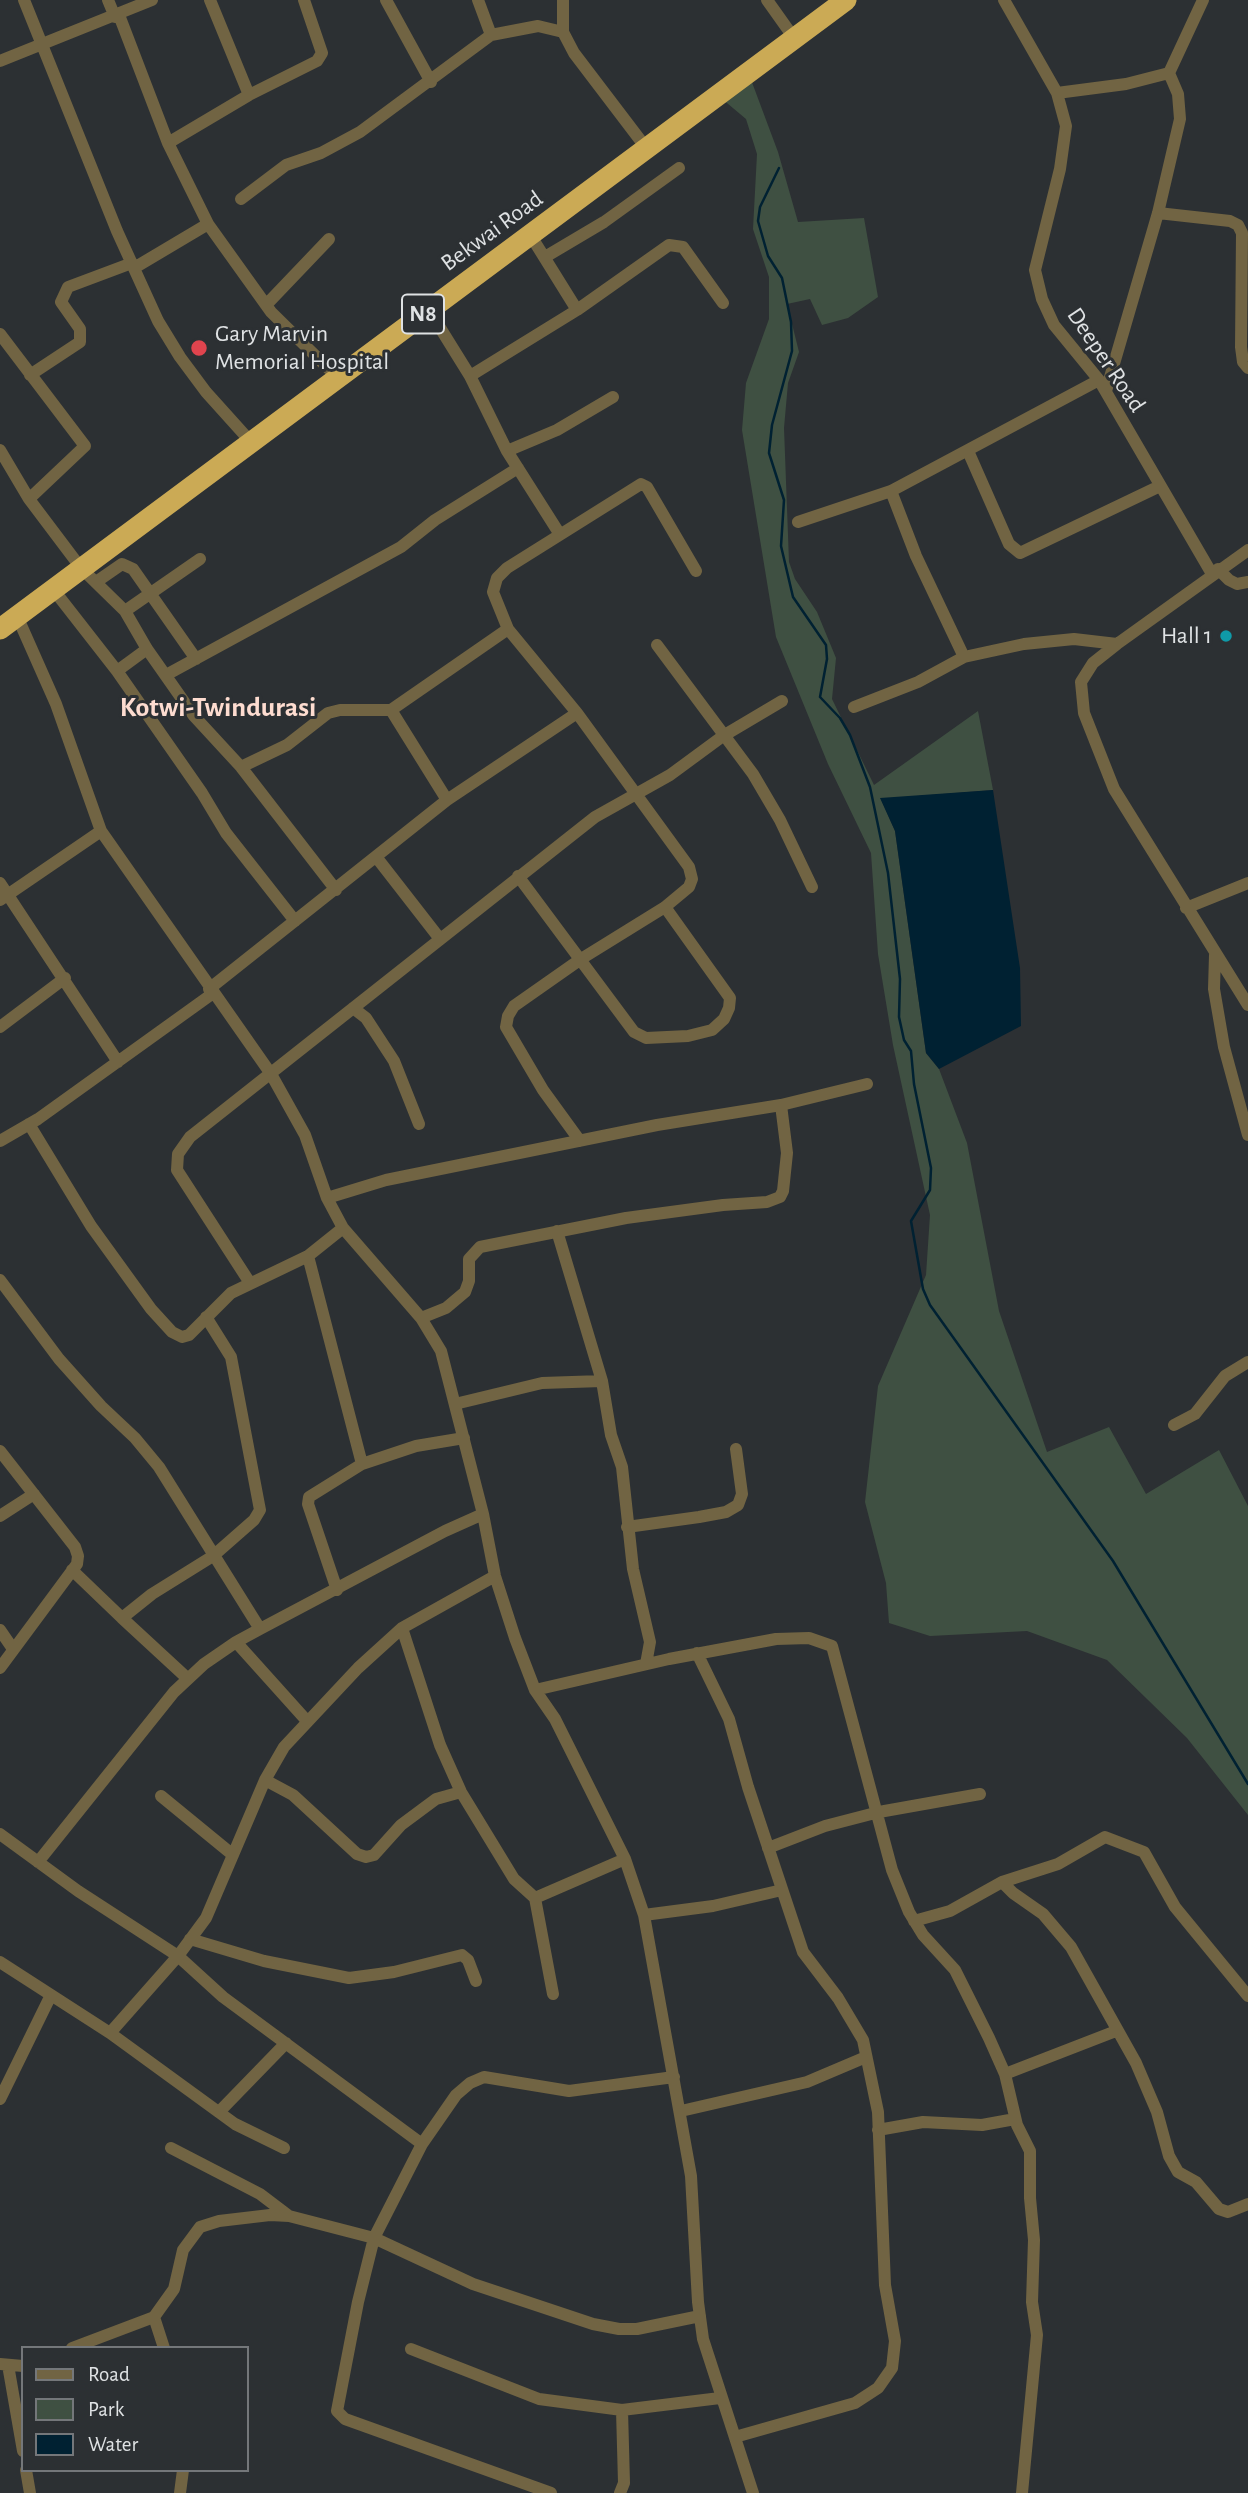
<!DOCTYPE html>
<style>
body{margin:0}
#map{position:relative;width:1248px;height:2493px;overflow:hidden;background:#2c3033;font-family:"Alegreya Sans",sans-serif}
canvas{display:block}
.legend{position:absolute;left:21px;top:2346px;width:228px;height:126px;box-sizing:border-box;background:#2c3033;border:2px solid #74777a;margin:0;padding:9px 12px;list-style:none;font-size:21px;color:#dfe2e4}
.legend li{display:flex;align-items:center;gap:14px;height:35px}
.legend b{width:35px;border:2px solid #74777a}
</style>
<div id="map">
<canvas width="1248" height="2493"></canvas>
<ul class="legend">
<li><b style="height:9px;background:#716443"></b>Road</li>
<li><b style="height:19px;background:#3f5042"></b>Park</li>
<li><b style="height:19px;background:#002132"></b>Water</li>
</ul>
</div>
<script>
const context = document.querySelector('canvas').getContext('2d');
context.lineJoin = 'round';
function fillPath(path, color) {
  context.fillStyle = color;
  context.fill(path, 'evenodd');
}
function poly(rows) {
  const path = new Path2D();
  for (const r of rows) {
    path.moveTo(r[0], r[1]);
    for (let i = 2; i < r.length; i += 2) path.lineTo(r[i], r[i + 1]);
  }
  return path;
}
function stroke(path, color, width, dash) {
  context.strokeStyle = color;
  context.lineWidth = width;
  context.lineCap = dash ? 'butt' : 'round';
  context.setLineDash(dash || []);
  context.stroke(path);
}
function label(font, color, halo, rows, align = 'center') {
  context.font = font + ' "Alegreya Sans",sans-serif';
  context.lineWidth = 6;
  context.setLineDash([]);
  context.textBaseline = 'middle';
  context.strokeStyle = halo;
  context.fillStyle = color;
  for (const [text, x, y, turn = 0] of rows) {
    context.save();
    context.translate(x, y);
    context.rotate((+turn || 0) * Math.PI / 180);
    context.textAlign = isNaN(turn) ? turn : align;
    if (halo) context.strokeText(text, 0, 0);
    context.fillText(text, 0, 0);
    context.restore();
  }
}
const green = poly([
 [750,77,778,152,798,222,864,218,878,297,848,318,822,325,810,299,787,304,799,352,788,383,784,428,789,562,795,579,817,612,836,658,832,699,874,785,978,711,993,790,881,799,895,831,926,1053,939,1069,967,1143,999,1311,1047,1452,1109,1427,1146,1494,1219,1450,1248,1506,1248,1815,1187,1738,1107,1660,1027,1631,930,1636,889,1623,886,1583,865,1502,878,1386,926,1275,930,1215,893,1045,878,954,871,853,828,764,776,637,742,430,746,383,769,319,769,277,753,229,757,154,746,119,721,98]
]);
const water = poly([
 [993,790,1020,968,1021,1026,939,1069,926,1053,895,831,880,798]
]);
const stream = poly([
 [779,168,760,207,758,221,768,256,782,278,791,322,792,351,772,425,769,453,784,500,781,546,793,597,826,645,827,659,820,697,840,718,850,735,870,787,888,873,900,979,899,1017,904,1040,911,1051,914,1084,931,1168,930,1190,911,1221,923,1289,930,1305,1113,1561,1248,1784]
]);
const street = poly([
 [24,0,117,231,158,321,180,357,206,392,251,442],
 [108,0,115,17],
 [210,0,249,95],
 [386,0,431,82],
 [478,0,491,35],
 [563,0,563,32,574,53,647,149],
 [767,0,794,38],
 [1004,0,1057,93,1066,126,1060,169,1035,270,1042,299,1054,325,1099,380,1212,574],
 [119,15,168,143,208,224,271,312,337,377],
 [0,61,152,0],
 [1057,93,1126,84,1169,73,1203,0],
 [168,143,249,95,317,61,322,53,304,0],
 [241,199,286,165,321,153,360,132,491,35,538,26,563,32],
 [1158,213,1230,221,1238,225,1242,233,1241,347,1243,362,1248,368],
 [531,236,577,310],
 [545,257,604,222,679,168],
 [134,268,208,224],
 [266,305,329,239],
 [429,310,470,376,507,451,559,533],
 [0,334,85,446,29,499],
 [30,375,80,342,80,329,61,302,68,287,132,263],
 [470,376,577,310,669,245,683,247,723,303],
 [1106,391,1158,213,1180,119,1178,94,1169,73],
 [0,450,29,499,81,568,125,611,147,649,194,716,241,767,336,890],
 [507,451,557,430,613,397],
 [968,451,1009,544,1020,553,1160,486],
 [891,491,916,556,964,657],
 [798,522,891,491,1099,380],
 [1248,550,1117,644,1093,663,1081,682,1084,713,1114,789,1248,1005],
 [1218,569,1229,580,1237,584,1248,582],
 [96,582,122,564,133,569,196,659],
 [53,589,117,671,202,793,226,833,295,921],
 [125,611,200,559],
 [17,616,56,704,101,831,271,1074,305,1135,327,1198,343,1228,421,1318,441,1351,483,1514,495,1576,515,1638,535,1690,555,1719,625,1859,644,1915,691,2176,698,2302,703,2339,753,2493],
 [657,645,753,774,780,820,812,887],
 [117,671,147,649],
 [166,675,401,547,435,520,518,468],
 [854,707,918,682,964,657,1024,644,1074,639,1117,644],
 [391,710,447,800],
 [241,767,287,745,328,713,340,710,391,710,508,629],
 [377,858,440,939],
 [518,876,634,1032,646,1038,688,1036,712,1030,724,1019,729,1008,730,998,665,907],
 [0,883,118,1062],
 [0,900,101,831],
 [1186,908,1248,883],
 [1215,955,1214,989,1224,1047,1248,1135],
 [209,989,447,800,577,713],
 [353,1008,366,1018,394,1061,419,1124],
 [0,1027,65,978],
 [29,1124,91,1226,151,1309,172,1332,182,1337,189,1335,231,1293,308,1256],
 [0,1141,38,1119,212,994],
 [580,1141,543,1090,506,1027,508,1016,514,1006,581,959,665,907,689,887,692,879,689,867,577,713,508,629,493,592,497,578,507,568,641,484,647,487,696,571],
 [327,1198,386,1180,657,1125,781,1105,867,1084],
 [343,1228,308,1256,362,1464],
 [557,1231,602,1381,611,1435,622,1467,633,1569,650,1642,646,1664],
 [0,1280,59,1359,101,1406,135,1438,159,1467,260,1629,236,1642,307,1721],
 [250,1283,177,1170,178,1154,190,1137,595,817,670,775,723,736,782,701],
 [421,1318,446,1308,465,1292,469,1281,469,1259,480,1247,626,1218,723,1205,767,1202,780,1197,783,1191,787,1153,781,1105],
 [455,1404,542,1383,602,1381],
 [1174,1425,1195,1414,1225,1376,1248,1362],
 [0,1451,75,1547,78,1556,77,1564,0,1668],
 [0,1516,34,1494],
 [627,1527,699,1517,726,1512,738,1505,742,1494,736,1449],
 [72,1570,122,1618,152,1594,213,1556,254,1520,260,1510,231,1357,206,1317],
 [337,1590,308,1504,309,1497,362,1464,416,1446,464,1438],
 [122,1618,187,1678],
 [402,1628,440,1745,461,1792,514,1879,535,1898,553,1994],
 [260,1629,445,1531,483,1514],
 [0,1630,13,1649],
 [697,1653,729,1719,748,1787,803,1952,838,1998,863,2040,878,2112,885,2285,895,2341,892,2368,878,2388,855,2403,735,2437],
 [535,1690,669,1659,776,1639,809,1638,832,1646,892,1870,909,1912,923,1935,955,1970,989,2038,1005,2074,1017,2125,1030,2151,1030,2198,1034,2240,1032,2302,1037,2335,1022,2493],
 [265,1780,293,1795,357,1854,366,1857,374,1855,401,1825,436,1799,461,1792],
 [161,1796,233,1855],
 [0,1834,78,1891,178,1956,223,1997,422,2144],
 [768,1848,825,1826,879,1812,980,1794],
 [38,1862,174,1692,204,1664,236,1642],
 [1002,1882,1058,1864,1105,1837,1144,1852,1175,1907,1248,1996],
 [535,1898,625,1859],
 [644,1915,713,1906,782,1890],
 [914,1921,950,1911,1002,1882,1013,1893,1043,1914,1071,1947,1136,2063,1157,2112,1169,2156,1178,2172,1196,2182,1219,2209,1228,2212,1248,2204],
 [190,1939,264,1961,349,1978,394,1972,462,1955,468,1960,476,1981],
 [0,1962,110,2033,235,2124,284,2148],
 [110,2033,178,1956,206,1918,265,1780,284,1747,358,1668,402,1628,495,1576],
 [1005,2074,1116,2031],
 [0,2099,51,1995],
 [681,2111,807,2082,866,2057],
 [219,2112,286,2043],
 [878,2130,923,2122,982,2125,1015,2119],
 [171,2148,260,2194,289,2216],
 [154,2317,164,2348],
 [72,2348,154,2317,174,2289,183,2250,200,2227,219,2221,270,2215,289,2216,374,2238,473,2284,593,2324,619,2329,637,2329,700,2316],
 [411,2349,539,2399,622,2410],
 [0,2364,23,2366],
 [8,2365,23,2451],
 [26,2470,30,2493],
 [180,2493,183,2470],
 [551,2493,345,2419,337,2411,358,2302,374,2238,422,2144,456,2095,470,2083,484,2077,569,2091,674,2077],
 [620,2493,624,2483,622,2410,720,2398]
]);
const highway = poly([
 [0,629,846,0]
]);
const markers = [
 [199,348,9,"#e0444e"],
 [1226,636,7,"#0f9aa8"]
];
const shields = [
 [423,314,42]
];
const shieldNames = [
 ["N8",423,314]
];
const streetNames = [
 ["Bekwai Road",492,231,-36],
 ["Deeper Road",1106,360,56]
];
const poiNames = [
 ["Gary Marvin",215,334],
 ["Memorial Hospital",215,362],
 ["Hall 1",1212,636,"right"]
];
const quarterNames = [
 ["Kotwi-Twindurasi",218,708]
];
fillPath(green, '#3f5042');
fillPath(water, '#002132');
stroke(stream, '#002132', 2.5);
stroke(street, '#716443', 12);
stroke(highway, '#cbaa55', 21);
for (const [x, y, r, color] of markers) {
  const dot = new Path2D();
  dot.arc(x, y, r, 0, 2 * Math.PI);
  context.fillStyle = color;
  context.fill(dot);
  stroke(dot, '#2c3033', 2.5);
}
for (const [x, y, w] of shields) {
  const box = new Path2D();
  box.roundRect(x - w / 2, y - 19.5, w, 39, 5);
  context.fillStyle = '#2c3033';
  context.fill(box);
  stroke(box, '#dfe2e4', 2);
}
label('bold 23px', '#dfe2e4', null, shieldNames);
label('24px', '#dfe2e4', '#2c3033', streetNames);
label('24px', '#dfe2e4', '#2c3033', poiNames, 'left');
label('bold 28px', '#fddcd0', '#2c3033', quarterNames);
</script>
